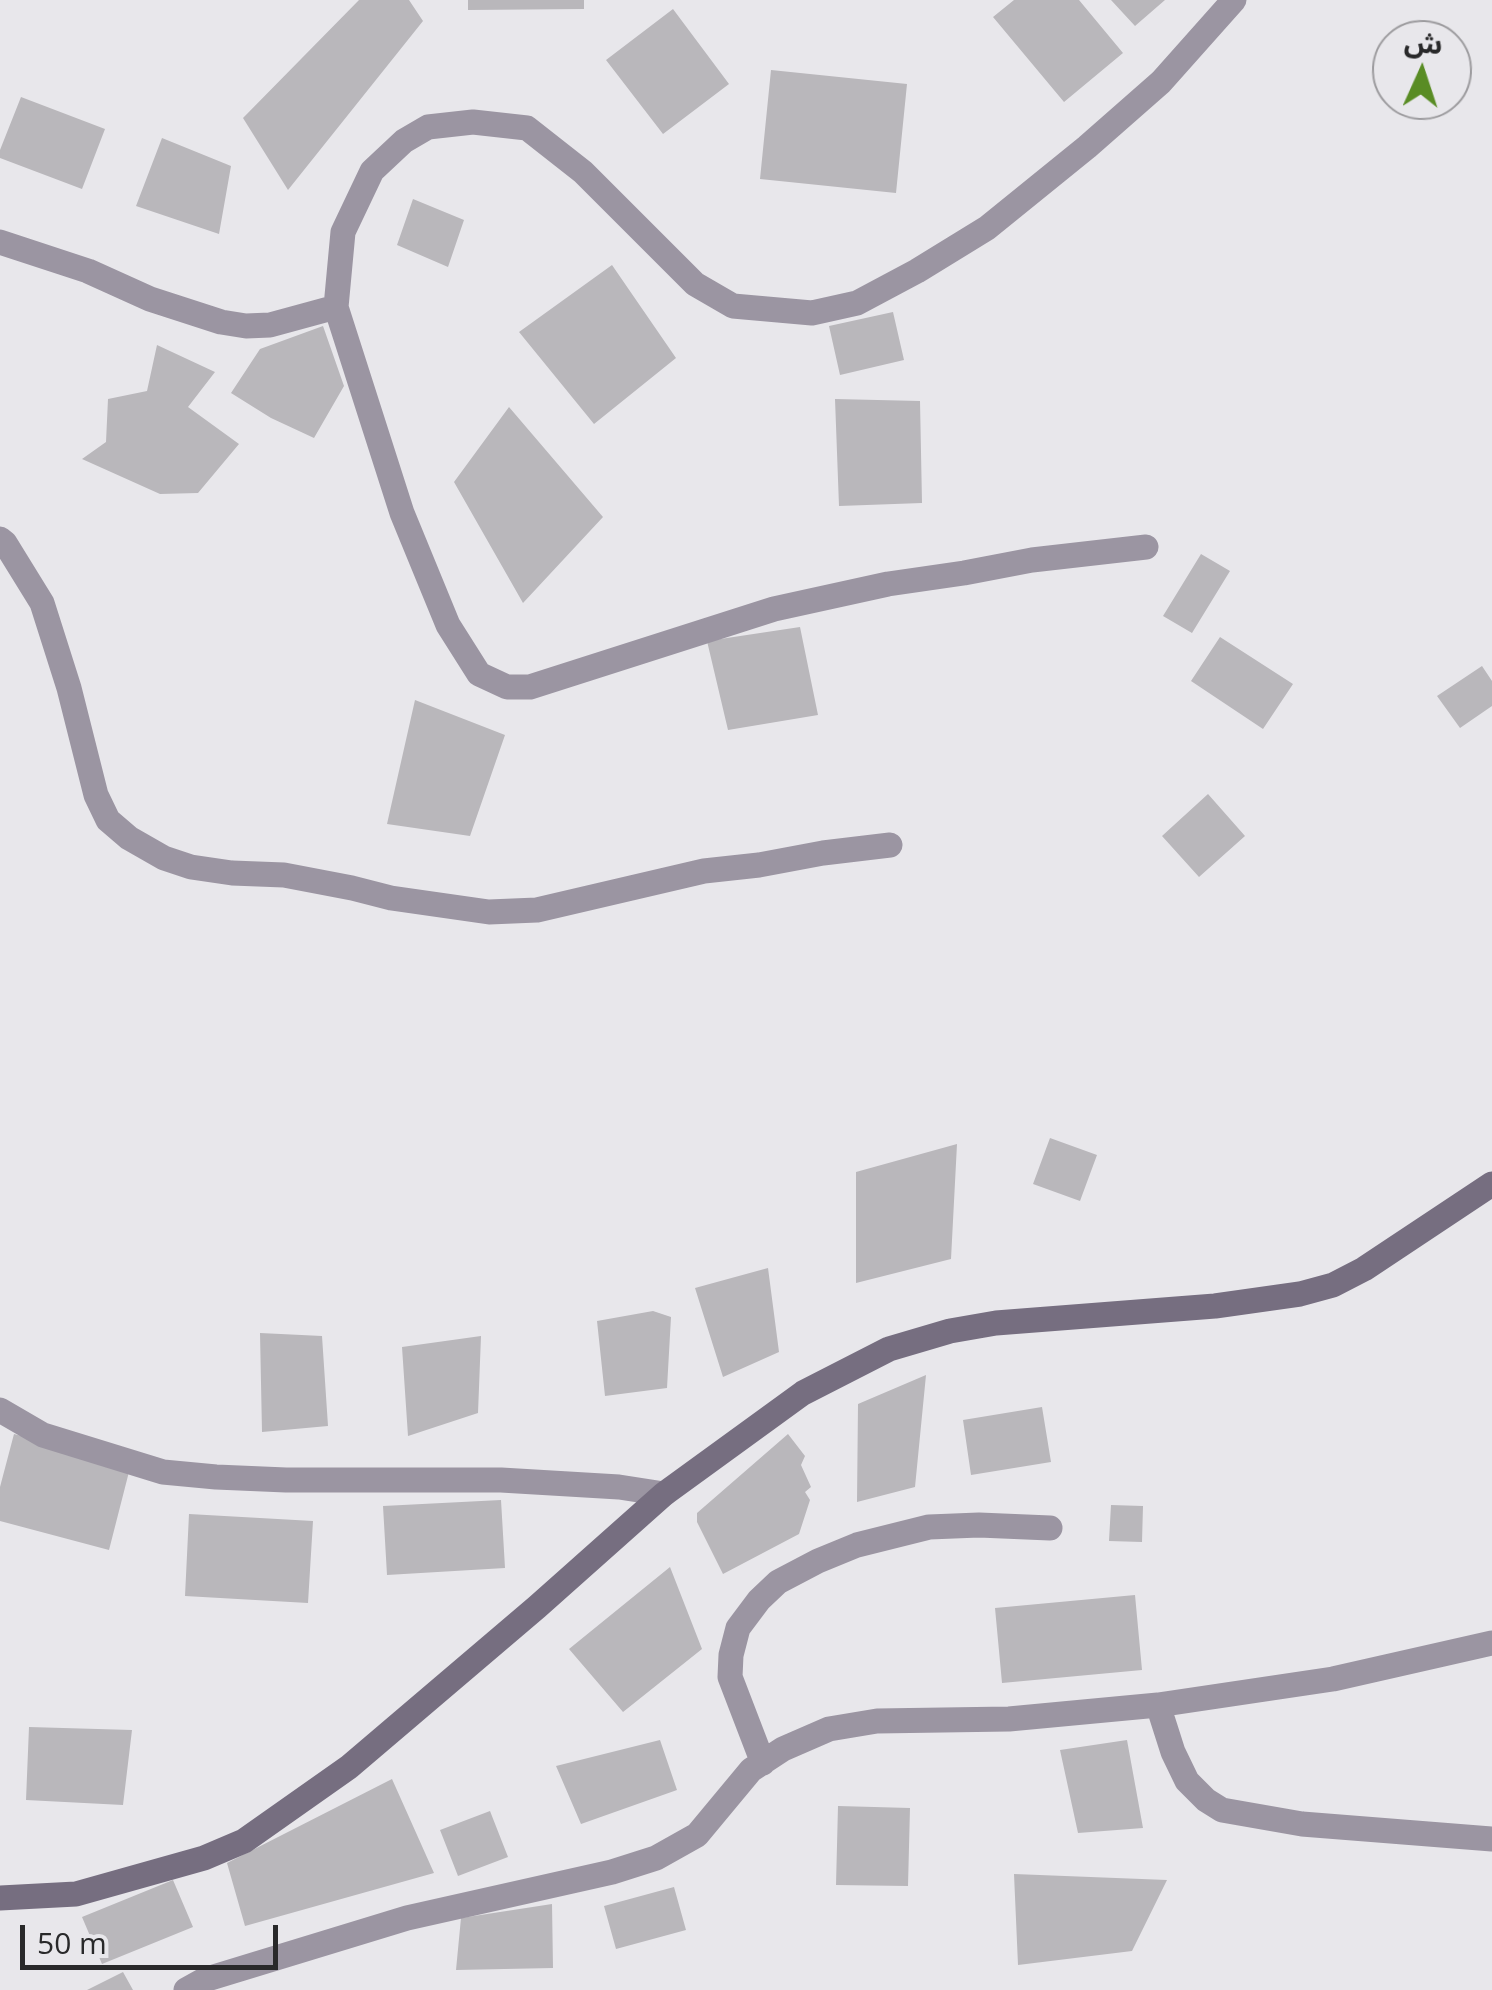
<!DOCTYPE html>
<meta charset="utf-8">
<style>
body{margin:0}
#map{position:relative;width:1492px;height:1990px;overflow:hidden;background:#e8e7eb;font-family:"Open Sans","Noto Sans Arabic",sans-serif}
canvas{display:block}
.north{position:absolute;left:1372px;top:20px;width:100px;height:100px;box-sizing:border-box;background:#e8e7eb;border:2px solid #9c9b9e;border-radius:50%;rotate:3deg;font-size:28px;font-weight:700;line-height:40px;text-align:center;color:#29292a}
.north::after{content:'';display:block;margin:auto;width:35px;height:45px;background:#598c24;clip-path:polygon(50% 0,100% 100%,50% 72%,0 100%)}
.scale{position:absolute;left:20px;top:1925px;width:258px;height:45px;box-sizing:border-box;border:5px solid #29292a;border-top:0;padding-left:12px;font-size:30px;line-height:35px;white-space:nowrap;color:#29292a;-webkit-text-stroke:8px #e8e7eb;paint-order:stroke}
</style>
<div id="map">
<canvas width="1492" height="1990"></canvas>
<div class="north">ش</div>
<div class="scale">50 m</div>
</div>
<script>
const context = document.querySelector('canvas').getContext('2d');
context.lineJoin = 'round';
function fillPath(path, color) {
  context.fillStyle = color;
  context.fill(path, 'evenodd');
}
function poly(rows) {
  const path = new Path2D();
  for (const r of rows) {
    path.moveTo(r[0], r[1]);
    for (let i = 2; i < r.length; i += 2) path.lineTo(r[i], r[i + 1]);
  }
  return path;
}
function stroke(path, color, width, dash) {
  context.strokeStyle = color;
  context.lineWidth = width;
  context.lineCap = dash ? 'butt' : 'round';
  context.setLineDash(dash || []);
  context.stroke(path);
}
const building = poly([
 [359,0,409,0,423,21,288,190,243,118],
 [468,0,584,0,584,9,468,10],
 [1014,0,1079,0,1123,53,1064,102,993,17],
 [1111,0,1165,0,1135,26],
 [673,9,729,84,663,134,606,60],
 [771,70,907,84,896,193,760,179],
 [21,97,105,129,82,189,0,158,0,150],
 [162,138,231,166,219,234,136,206],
 [413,199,464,220,448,267,397,245],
 [612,265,676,358,594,424,519,332],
 [893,312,904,360,840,375,829,326],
 [323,326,344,386,314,438,271,418,231,393,260,349],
 [157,345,215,372,188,407,239,444,198,493,160,494,82,459,106,442,108,399,147,391],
 [835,399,920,401,922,503,839,506],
 [509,407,603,517,523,603,454,482],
 [1201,554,1230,571,1192,633,1163,616],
 [800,627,818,715,728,730,707,641],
 [1220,637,1293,684,1263,729,1191,681],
 [1482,666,1492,681,1492,706,1460,728,1437,696],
 [415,700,505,735,470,836,387,824],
 [1208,794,1245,836,1199,877,1162,836],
 [1050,1138,1097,1155,1080,1201,1033,1184],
 [957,1144,951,1259,856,1283,856,1172],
 [768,1268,779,1352,723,1377,695,1288],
 [653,1311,671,1317,667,1388,605,1396,597,1321],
 [260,1333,322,1336,328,1426,262,1432],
 [481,1336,478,1413,408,1436,402,1347],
 [926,1375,915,1487,857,1502,858,1404],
 [1042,1407,1051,1462,971,1475,963,1420],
 [14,1434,131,1464,109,1550,0,1521,0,1487],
 [788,1434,805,1456,801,1465,811,1487,805,1492,810,1500,799,1534,723,1574,697,1522,697,1513],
 [501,1500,505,1568,387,1575,383,1506],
 [1111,1505,1143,1506,1142,1542,1109,1541],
 [189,1514,313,1521,308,1603,185,1596],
 [670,1567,702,1649,623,1712,569,1649],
 [1135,1595,1142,1670,1002,1683,995,1608],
 [29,1727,132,1730,123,1805,26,1800],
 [660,1740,677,1790,581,1824,556,1766],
 [1127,1740,1143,1828,1078,1833,1060,1750],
 [392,1779,434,1873,245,1926,227,1863],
 [838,1806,910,1808,908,1886,836,1885],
 [490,1811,508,1857,458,1876,440,1830],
 [1014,1874,1167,1880,1132,1951,1018,1965],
 [173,1880,193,1927,102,1964,82,1917],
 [674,1887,686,1930,616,1949,604,1906],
 [552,1904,553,1968,456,1970,461,1918],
 [123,1972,133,1990,87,1990]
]);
const street = poly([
 [0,242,88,271,150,299,221,322,246,326,270,325,336,307],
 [0,539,5,543,42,603,69,688,96,795,108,820,129,838,164,858,191,867,232,873,284,875,352,888,391,898,489,912,537,910,704,871,759,865,823,853,890,845],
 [1146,547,1032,560,964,573,888,584,774,609,530,687,507,687,479,674,448,625,402,513,336,307,343,232,372,171,404,141,428,127,473,122,527,128,583,172,695,284,733,306,812,313,857,303,917,271,987,228,1087,147,1161,82,1234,0],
 [0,1410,43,1435,163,1472,216,1477,286,1480,501,1480,619,1487,664,1494],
 [1158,1705,1173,1752,1187,1781,1206,1800,1222,1810,1302,1824,1492,1839],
 [763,1763,730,1677,731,1655,738,1628,759,1600,778,1582,818,1561,857,1545,929,1527,979,1525,1050,1528],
 [186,1990,204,1980,407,1918,612,1872,656,1858,697,1835,751,1770,783,1749,829,1729,877,1721,1009,1719,1158,1705,1333,1679,1492,1643]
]);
const secondary = poly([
 [0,1898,76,1894,204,1858,244,1841,349,1767,537,1607,664,1494,803,1393,889,1349,950,1331,996,1323,1215,1306,1300,1294,1333,1285,1364,1269,1492,1184]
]);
fillPath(building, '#b9b7bb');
stroke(street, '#9b95a2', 25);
stroke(secondary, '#766e80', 25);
</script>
